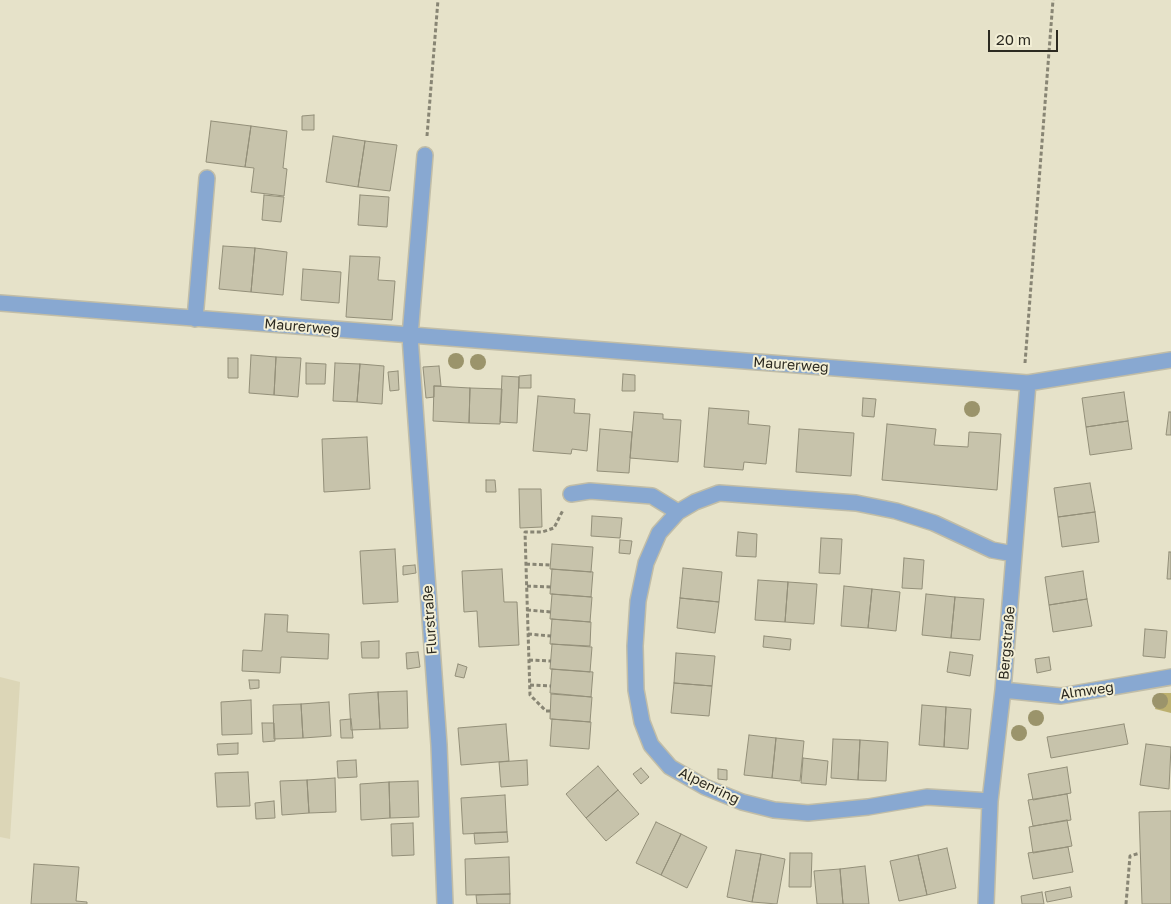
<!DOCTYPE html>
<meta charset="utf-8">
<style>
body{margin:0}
#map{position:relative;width:1171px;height:904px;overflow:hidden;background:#e6e2c9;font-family:"Golos Text",sans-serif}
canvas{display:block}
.scale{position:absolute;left:988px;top:30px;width:70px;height:22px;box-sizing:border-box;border:2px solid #2c2a21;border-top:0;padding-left:6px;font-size:15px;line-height:18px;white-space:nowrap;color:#2c2a21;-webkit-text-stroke:4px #f3efd6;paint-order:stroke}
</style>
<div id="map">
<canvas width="1171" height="904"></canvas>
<div class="scale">20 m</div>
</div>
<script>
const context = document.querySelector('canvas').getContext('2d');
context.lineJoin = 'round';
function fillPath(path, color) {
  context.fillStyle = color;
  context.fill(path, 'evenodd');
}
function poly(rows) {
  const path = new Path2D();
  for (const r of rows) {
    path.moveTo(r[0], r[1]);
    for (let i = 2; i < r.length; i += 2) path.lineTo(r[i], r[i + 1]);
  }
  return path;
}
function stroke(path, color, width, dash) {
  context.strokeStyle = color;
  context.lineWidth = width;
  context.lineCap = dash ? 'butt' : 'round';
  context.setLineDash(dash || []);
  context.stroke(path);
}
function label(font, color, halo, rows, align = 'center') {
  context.font = font + ' "Golos Text",sans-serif';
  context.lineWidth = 4;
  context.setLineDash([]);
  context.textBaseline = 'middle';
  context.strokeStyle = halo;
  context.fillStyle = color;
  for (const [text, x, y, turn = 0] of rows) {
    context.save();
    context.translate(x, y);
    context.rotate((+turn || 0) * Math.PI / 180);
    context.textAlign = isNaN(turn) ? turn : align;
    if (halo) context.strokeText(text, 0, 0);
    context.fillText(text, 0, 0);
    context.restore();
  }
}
const built = poly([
 [0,677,20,682,10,839,0,837]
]);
const green = poly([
 [1159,693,1171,693,1171,713,1155,709]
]);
const building = poly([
 [314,115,314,130,302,130,302,116,314,115],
 [211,121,251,126,245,167,206,162,211,121],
 [251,126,287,131,283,168,287,169,284,196,251,192,254,168,245,167,251,126],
 [333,136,365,141,358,187,326,182,333,136],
 [365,141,397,145,390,191,358,187,365,141],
 [264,195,284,197,281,222,262,220,264,195],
 [360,195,389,197,387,227,358,225,360,195],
 [223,246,255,248,251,292,219,289,223,246],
 [255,248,287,252,283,295,251,292,255,248],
 [350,256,380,257,378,280,395,281,392,320,346,317,350,256],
 [303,269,341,272,339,303,301,300,303,269],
 [251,355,276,357,274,395,249,393,251,355],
 [276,357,301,358,298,397,274,395,276,357],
 [228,358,238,358,238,378,228,378,228,358],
 [306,363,326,364,325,384,306,384,306,363],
 [335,363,360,364,357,402,333,401,335,363],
 [360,364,384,366,382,404,357,402,360,364],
 [439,366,441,386,434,386,434,397,426,398,423,367,439,366],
 [398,371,399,390,390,391,388,372,398,371],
 [623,374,635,375,635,391,622,391,623,374],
 [531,375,531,388,519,388,519,376,531,375],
 [502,376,519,377,517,423,500,422,502,376],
 [434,386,470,388,469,423,433,421,434,386],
 [470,388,502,389,500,424,469,423,470,388],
 [1124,392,1128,421,1086,427,1082,398,1124,392],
 [538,396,575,399,574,413,590,414,587,451,572,449,571,454,533,451,538,396],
 [863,398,876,399,874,417,862,416,863,398],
 [709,408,749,411,748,424,770,426,766,464,744,462,743,470,704,467,709,408],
 [634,412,663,414,663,419,681,420,678,462,630,458,634,412],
 [1169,412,1171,412,1171,435,1166,435,1169,412],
 [1128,421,1132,449,1090,455,1086,427,1128,421],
 [887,424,936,429,934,445,968,447,969,432,1001,434,997,490,882,480,887,424],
 [600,429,632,432,629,473,597,471,600,429],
 [799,429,854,433,851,476,796,472,799,429],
 [367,437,370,489,324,492,322,439,367,437],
 [486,480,495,480,496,492,486,492,486,480],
 [1090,483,1095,512,1058,517,1054,488,1090,483],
 [519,489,541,489,542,527,520,528,519,489],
 [1095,512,1099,542,1062,547,1058,517,1095,512],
 [592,516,622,518,620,538,591,536,592,516],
 [738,532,757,534,756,557,736,556,738,532],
 [821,538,842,539,840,574,819,573,821,538],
 [620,540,632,541,630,554,619,553,620,540],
 [552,544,593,547,591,572,550,569,552,544],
 [395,549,398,602,363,604,360,551,395,549],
 [1169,552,1171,552,1171,579,1167,579,1169,552],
 [904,558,924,560,922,589,902,588,904,558],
 [415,565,416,573,403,575,403,566,415,565],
 [683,568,722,572,719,602,680,598,683,568],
 [502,569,504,602,517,602,519,645,479,647,477,611,464,612,462,571,502,569],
 [552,569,593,572,591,597,550,594,552,569],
 [1083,571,1087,599,1049,605,1045,577,1083,571],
 [758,580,788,582,785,622,755,620,758,580],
 [788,582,817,584,814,624,785,622,788,582],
 [844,586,872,589,868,628,841,626,844,586],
 [872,589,900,592,896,631,868,628,872,589],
 [552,594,592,597,590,622,550,619,552,594],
 [926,594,955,597,951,638,922,635,926,594],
 [955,597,984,599,980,640,951,638,955,597],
 [680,598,719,602,715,633,677,628,680,598],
 [1087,599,1092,626,1053,632,1049,605,1087,599],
 [265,614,288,615,287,632,329,634,328,659,281,657,280,673,242,671,243,650,262,651,265,614],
 [552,619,591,622,590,646,550,644,552,619],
 [1145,629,1167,631,1165,658,1143,656,1145,629],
 [764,636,791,639,790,650,763,647,764,636],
 [379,641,379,658,362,658,361,642,379,641],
 [552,644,592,647,590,672,550,669,552,644],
 [418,652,420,667,407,669,406,653,418,652],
 [950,652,973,655,970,676,947,672,950,652],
 [676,653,715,656,712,686,674,683,676,653],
 [1049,657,1051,670,1037,673,1035,659,1049,657],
 [458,664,467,667,464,678,455,676,458,664],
 [552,669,593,672,591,697,550,693,552,669],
 [249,680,259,680,259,688,250,689,249,680],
 [674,683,712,686,709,716,671,713,674,683],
 [407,691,408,728,380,729,378,692,407,691],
 [378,692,380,729,351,730,349,694,378,692],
 [551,694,592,697,590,722,550,719,551,694],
 [251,700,252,734,222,735,221,702,251,700],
 [329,702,331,736,303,738,301,704,329,702],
 [301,704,303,738,274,739,273,705,301,704],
 [922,705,946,707,944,747,919,745,922,705],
 [946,707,971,709,968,749,944,747,946,707],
 [351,719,353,738,341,738,340,720,351,719],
 [552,719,591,722,589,749,550,746,552,719],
 [262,723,274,723,275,741,263,742,262,723],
 [506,724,509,761,461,765,458,728,506,724],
 [1124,724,1128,744,1051,758,1047,737,1124,724],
 [749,735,776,738,772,778,744,775,749,735],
 [776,738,804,741,800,781,772,778,776,738],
 [833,739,860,740,858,780,831,778,833,739],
 [860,740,888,742,886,781,858,780,860,740],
 [238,743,238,754,218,755,217,744,238,743],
 [1146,744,1171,747,1169,789,1140,785,1146,744],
 [803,758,828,761,826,785,801,783,803,758],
 [356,760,357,777,338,778,337,761,356,760],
 [527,760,528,785,501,787,499,762,527,760],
 [598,766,618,790,586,818,566,794,598,766],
 [1067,767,1071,793,1033,800,1028,774,1067,767],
 [641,768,649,777,641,784,633,774,641,768],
 [718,769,727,770,727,780,718,779,718,769],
 [248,772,250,806,217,807,215,773,248,772],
 [335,778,336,812,309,813,307,780,335,778],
 [307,780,309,813,282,815,280,781,307,780],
 [418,781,419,817,390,818,389,782,418,781],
 [389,782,390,818,361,820,360,784,389,782],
 [618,790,639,814,606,841,586,818,618,790],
 [1067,794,1071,820,1033,826,1028,800,1067,794],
 [505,795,507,832,463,834,461,798,505,795],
 [274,801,275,818,256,819,255,803,274,801],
 [1171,811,1171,904,1142,904,1139,812,1171,811],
 [1067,820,1072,846,1033,853,1029,827,1067,820],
 [656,822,681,834,661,875,636,863,656,822],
 [413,823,414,855,392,856,391,824,413,823],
 [507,832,508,842,475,844,474,833,507,832],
 [681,834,707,847,687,888,661,875,681,834],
 [1068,847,1073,872,1033,879,1028,853,1068,847],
 [947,848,956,888,927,895,918,855,947,848],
 [736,850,761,854,752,902,727,897,736,850],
 [790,853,812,853,811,887,789,887,790,853],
 [761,854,785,859,777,904,752,902,761,854],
 [918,855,927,895,899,901,890,861,918,855],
 [509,857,510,894,466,895,465,859,509,857],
 [34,864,79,867,76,901,87,902,87,904,31,904,34,864],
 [865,866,869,904,843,904,840,869,865,866],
 [840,869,843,904,817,904,814,871,840,869],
 [1070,887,1072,897,1047,902,1045,892,1070,887],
 [1042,892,1044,904,1022,904,1021,896,1042,892],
 [510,894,510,904,477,904,476,895,510,894]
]);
const path = poly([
 [427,136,438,0],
 [1025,363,1053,0],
 [526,564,550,565],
 [527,586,551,587],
 [527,610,551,612],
 [528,634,551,636],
 [529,660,551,661],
 [530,685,551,686],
 [550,711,546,711,530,695,525,532,542,532,554,528,563,510],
 [1126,904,1130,856,1140,853]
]);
const minor = poly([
 [425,155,410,336,439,745,445,904],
 [0,303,1028,383,1171,360],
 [195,319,207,178],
 [571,494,590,491,652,496,678,512],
 [1003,690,1061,696,1171,677],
 [990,801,927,797,868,807,808,813,774,810,742,802,705,787,670,767,651,745,642,722,636,690,635,646,638,601,646,563,659,533,678,512,695,502,719,493,856,503,896,511,934,523,992,550,1014,554],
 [986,904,990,801,1003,690,1028,383]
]);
const trees = [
 [456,361],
 [478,362],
 [972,409],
 [1160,701],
 [1036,718],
 [1019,733]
];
const streetNames = [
 ["Maurerweg",302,327,5],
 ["Maurerweg",791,365,4],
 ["Flurstraße",430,620,-94],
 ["Bergstraße",1007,643,-85],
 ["Almweg",1087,691,-8],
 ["Alpenring",709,786,26]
];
fillPath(built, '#dcd6b7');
fillPath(green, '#bcb06f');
fillPath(building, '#c7c3ab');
stroke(building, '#938f79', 1);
stroke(minor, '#c1bda7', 18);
stroke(path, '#888574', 3, [4, 2.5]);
stroke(minor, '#88a8d1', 15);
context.fillStyle = '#9b946b';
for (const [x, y] of trees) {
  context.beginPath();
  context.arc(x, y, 8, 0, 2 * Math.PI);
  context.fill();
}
label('14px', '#2c2a21', '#f3efd6', streetNames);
</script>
